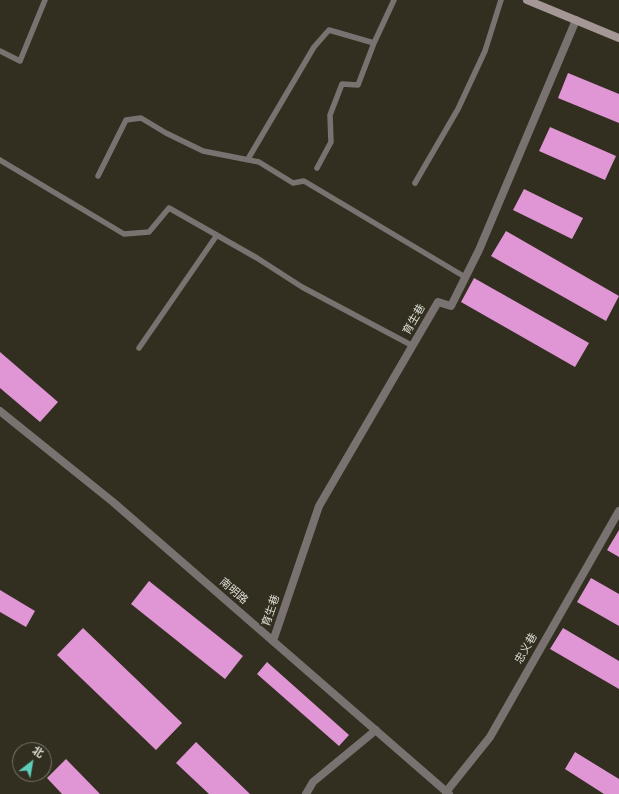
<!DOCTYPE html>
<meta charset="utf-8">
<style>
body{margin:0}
#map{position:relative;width:619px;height:794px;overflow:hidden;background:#322f21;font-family:Overpass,"Noto Sans SC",sans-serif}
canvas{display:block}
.north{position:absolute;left:12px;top:742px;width:40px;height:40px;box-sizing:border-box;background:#322f21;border:1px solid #777569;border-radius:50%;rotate:31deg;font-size:11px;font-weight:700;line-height:16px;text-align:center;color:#deddd4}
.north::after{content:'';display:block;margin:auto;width:14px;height:18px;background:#5dceb9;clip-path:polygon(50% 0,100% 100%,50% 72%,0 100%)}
</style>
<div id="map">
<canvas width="619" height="794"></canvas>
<div class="north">北</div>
</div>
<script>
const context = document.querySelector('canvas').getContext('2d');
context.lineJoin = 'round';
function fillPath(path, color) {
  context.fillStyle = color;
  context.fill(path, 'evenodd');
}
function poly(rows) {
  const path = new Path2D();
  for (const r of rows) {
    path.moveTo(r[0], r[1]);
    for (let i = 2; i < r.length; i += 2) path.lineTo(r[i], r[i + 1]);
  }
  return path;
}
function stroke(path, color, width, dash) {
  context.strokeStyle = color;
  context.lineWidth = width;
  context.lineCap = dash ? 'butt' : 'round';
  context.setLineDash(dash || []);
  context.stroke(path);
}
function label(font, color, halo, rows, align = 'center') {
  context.font = font + ' Overpass,"Noto Sans SC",sans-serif';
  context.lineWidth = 4;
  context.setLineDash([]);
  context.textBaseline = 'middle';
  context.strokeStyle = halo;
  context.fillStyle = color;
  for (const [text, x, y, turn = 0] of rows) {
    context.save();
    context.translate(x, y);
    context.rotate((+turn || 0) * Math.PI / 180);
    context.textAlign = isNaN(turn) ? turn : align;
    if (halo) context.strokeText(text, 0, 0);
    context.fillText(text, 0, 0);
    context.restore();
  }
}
const building = poly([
 [568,73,619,94,619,123,558,98],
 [550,127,616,156,605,180,539,151],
 [524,189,583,218,572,239,513,210],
 [506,231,619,296,606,321,491,256],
 [474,278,589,343,575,367,461,302],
 [0,352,58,402,40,422,0,388],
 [619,530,619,557,607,550],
 [591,578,619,594,619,626,577,602],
 [149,581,243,656,225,679,131,604],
 [0,590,35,611,26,627,0,612],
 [83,628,182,723,156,750,57,655],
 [563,628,619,661,619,689,550,649],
 [267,662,349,735,339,746,257,674],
 [196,742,250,794,209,794,176,763],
 [575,752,619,779,619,794,604,794,565,769],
 [66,759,100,794,62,794,47,778]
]);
const lane = poly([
 [0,51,20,61,45,0],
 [248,159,314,47,329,30,374,43,394,0],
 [0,160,124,234,149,232,169,208,257,258,302,287,413,346],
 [317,168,331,142,330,115,342,84,358,85,374,43],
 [98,176,126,120,141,118,166,133,203,151,259,162,293,183,304,181,465,277],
 [415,183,458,109,485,51,501,0],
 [139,348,217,235]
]);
const street = poly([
 [0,411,113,502,449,794],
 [273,641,319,506,438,302,451,306,479,250,576,20],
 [446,792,490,737,619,511],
 [306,794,313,782,376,730]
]);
const secondary = poly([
 [527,0,619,38]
]);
const streetNames = [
 ["育生巷",415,320,-60],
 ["南明路",233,592,41],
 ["育生巷",272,611,-71],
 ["忠义巷",527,649,-60]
];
fillPath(building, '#e095d5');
stroke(lane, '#7a7270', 5.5);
stroke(street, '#7a7270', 8);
stroke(secondary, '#a59795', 8);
label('11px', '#deddd4', '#322f21', streetNames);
</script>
